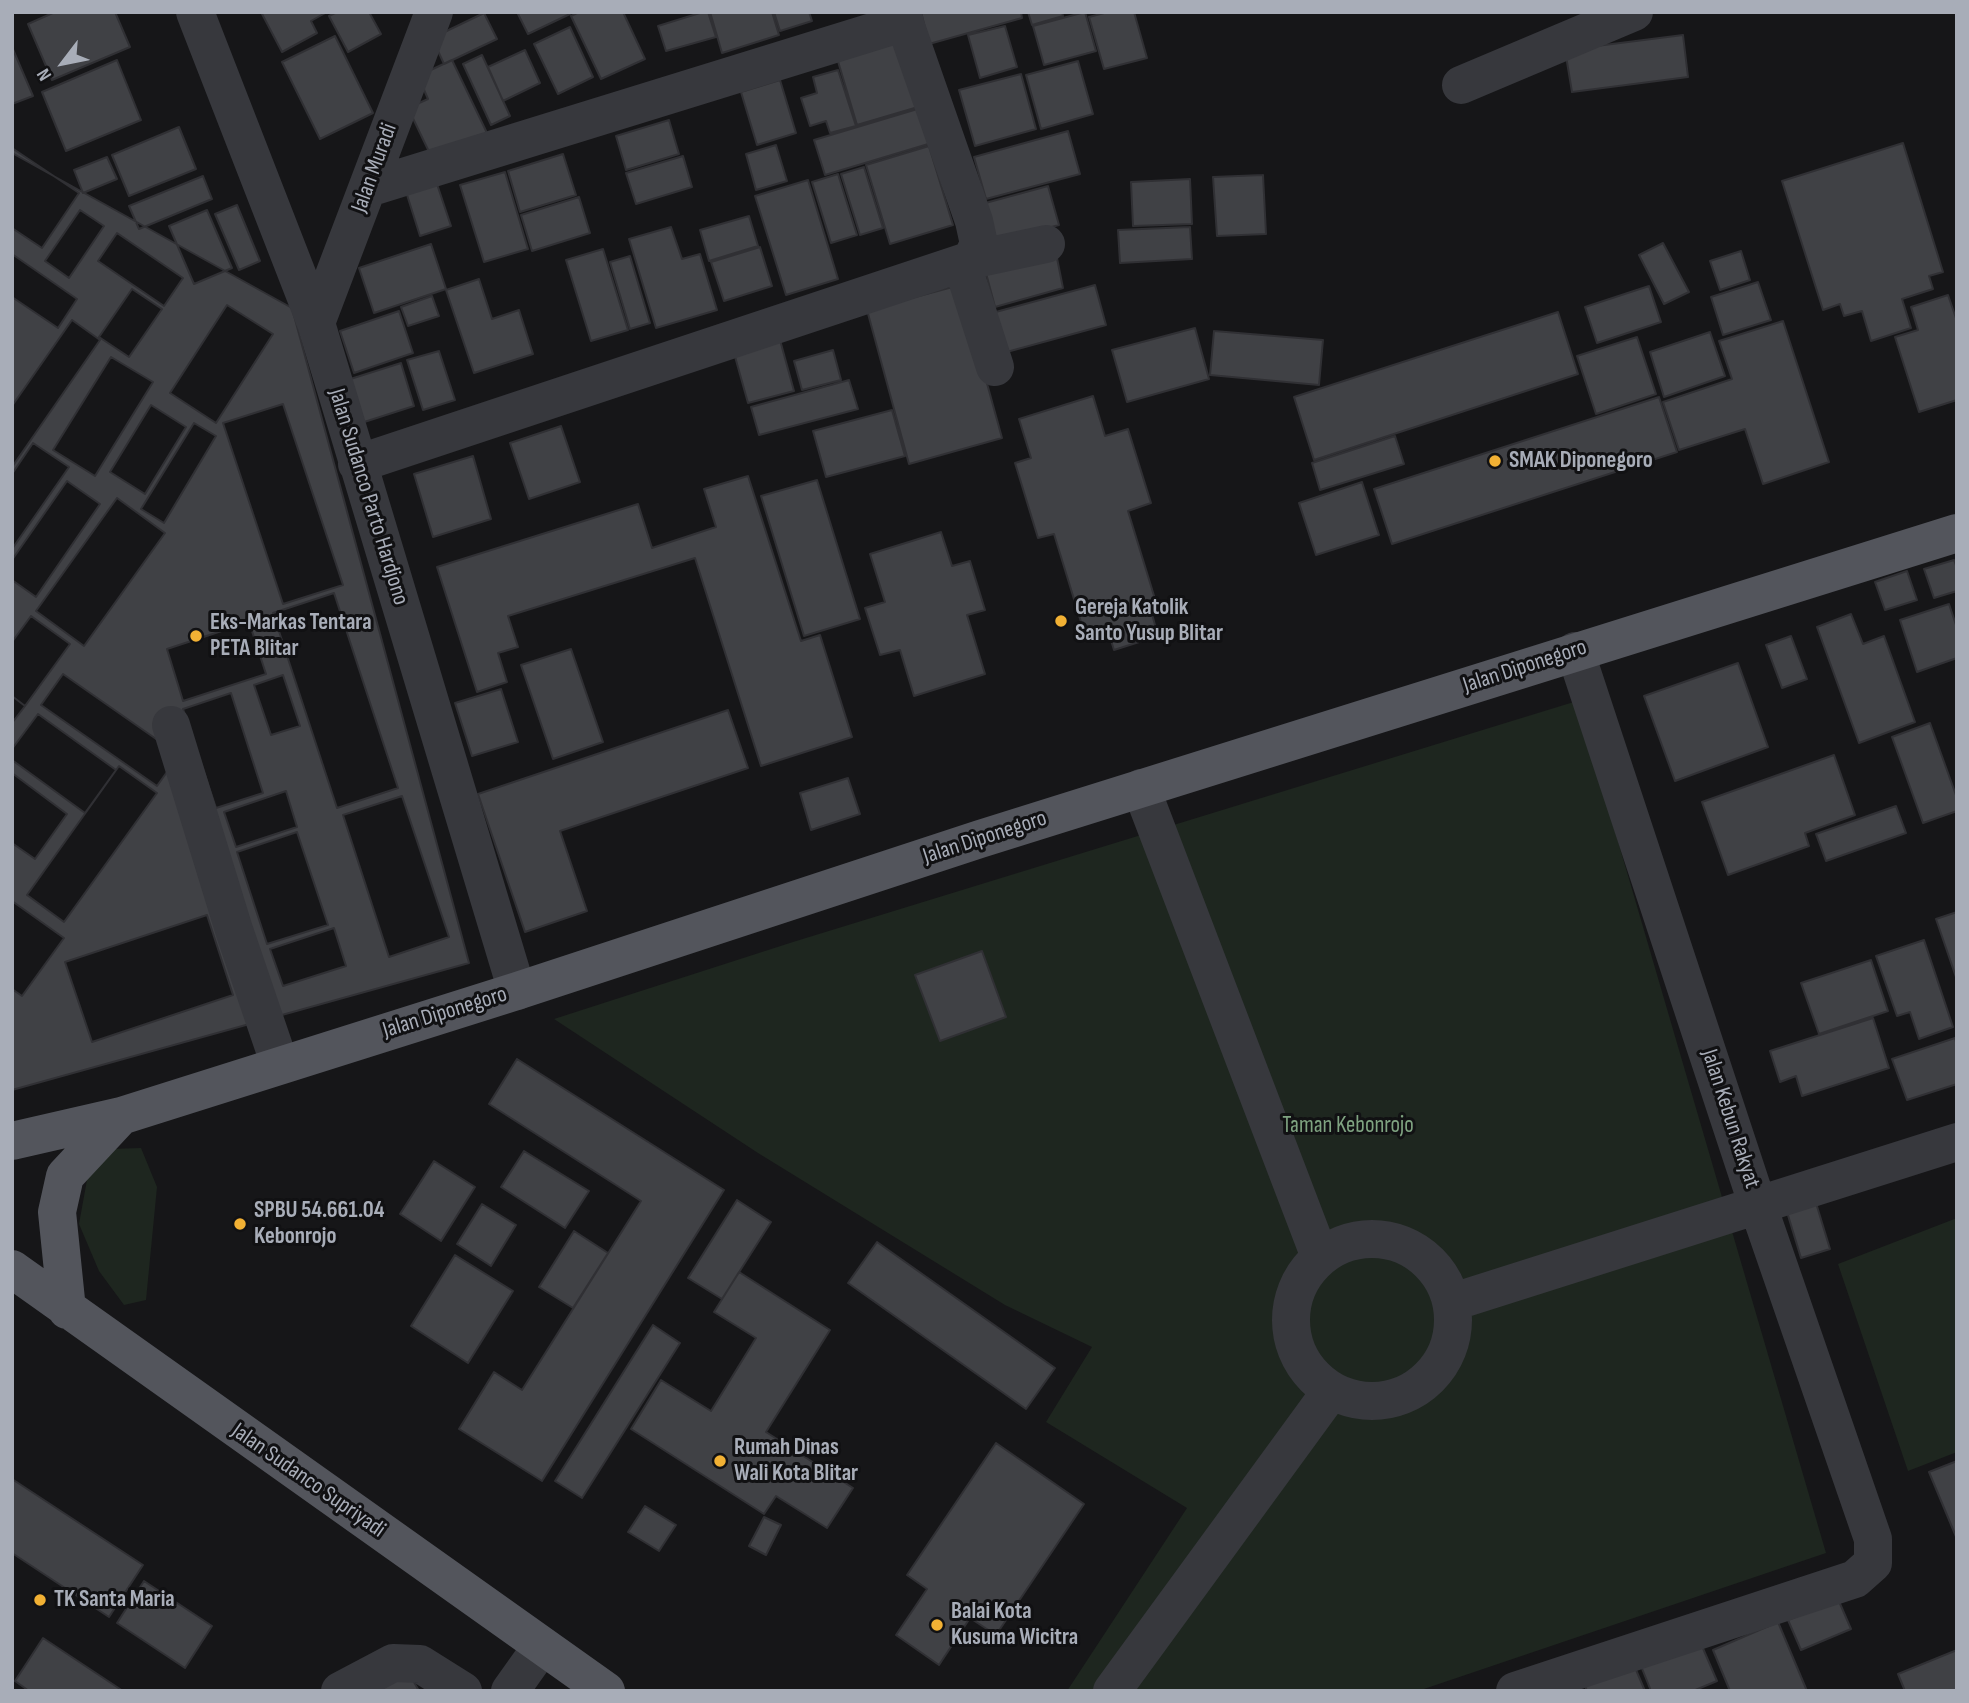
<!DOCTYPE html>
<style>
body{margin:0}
#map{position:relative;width:1969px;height:1703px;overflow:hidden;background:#161618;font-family:"Sofia Sans Condensed",sans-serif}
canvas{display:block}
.frame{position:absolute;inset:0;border:14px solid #a8adb8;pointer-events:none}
.north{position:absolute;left:28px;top:28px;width:70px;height:70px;-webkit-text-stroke:5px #111113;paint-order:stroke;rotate:238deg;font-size:19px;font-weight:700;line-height:28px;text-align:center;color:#a8adb8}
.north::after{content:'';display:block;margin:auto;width:24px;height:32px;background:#a8adb8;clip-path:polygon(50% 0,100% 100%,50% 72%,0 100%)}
</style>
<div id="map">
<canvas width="1969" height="1703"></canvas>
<div class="frame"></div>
<div class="north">N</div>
</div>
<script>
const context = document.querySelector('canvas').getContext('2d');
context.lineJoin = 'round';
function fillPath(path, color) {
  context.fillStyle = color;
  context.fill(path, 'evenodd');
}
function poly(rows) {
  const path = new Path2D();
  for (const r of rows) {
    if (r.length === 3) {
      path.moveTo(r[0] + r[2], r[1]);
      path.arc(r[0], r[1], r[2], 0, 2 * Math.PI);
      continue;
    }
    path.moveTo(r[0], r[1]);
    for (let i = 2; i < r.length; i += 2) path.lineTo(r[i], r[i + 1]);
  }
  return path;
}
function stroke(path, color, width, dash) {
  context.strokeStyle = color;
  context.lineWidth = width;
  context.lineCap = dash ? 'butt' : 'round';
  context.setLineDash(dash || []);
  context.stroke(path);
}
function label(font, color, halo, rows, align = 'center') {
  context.font = font + ' "Sofia Sans Condensed",sans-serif';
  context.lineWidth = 6;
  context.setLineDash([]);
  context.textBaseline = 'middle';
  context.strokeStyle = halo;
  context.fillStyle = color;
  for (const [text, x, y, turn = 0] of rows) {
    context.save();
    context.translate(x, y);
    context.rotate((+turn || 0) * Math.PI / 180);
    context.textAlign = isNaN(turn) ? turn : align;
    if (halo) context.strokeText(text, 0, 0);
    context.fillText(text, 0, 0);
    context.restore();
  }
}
const green = poly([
 [1577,701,1826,1553,1418,1691,1067,1691,1187,1508,1046,1422,1092,1347,1005,1305,758,1153,554,1019,793,942],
 [141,1148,157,1187,146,1300,124,1305,99,1271,79,1224,89,1169,110,1149],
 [1957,1218,1957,1452,1908,1471,1838,1264]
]);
const building = poly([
 [55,12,115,12,130,47,52,80,28,24,55,12],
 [261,12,327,12,311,21,317,33,282,52,261,12],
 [337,12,369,12,381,34,348,52,329,16,337,12],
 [517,12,569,12,570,14,528,34,517,12],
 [579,12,623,12,645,59,601,79,571,16,579,12],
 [703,12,708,12,716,37,666,51,658,26,703,12],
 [710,12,772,12,779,35,722,53,710,12],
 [774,12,809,12,812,21,780,31,774,12],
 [921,12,1021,12,1022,18,929,44,921,12],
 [1028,12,1062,12,1063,16,1032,25,1028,12],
 [1085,12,1096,51,1044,65,1033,26,1085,12],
 [1108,12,1134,12,1147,58,1104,69,1089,17,1108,12],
 [484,13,497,39,444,64,432,38,484,13],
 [1005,26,1017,67,980,78,968,35,1005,26],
 [570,27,593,77,558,94,534,44,570,27],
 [1683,35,1688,77,1572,92,1565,50,1683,35],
 [335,36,373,113,320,139,282,62,335,36],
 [897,40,918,107,857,125,837,58,897,40],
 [12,47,33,96,12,104,12,47],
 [525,50,540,83,503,101,488,67,525,50],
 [482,55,510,116,491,125,463,64,482,55],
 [117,60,141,120,66,151,42,92,117,60],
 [452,60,487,133,432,158,408,108,428,99,418,76,452,60],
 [1078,61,1093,114,1041,129,1026,75,1078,61],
 [838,70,856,126,830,133,826,121,810,126,801,98,817,93,813,77,838,70],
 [1021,74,1036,129,975,146,959,90,1021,74],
 [780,80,796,133,757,145,741,92,780,80],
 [924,107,935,142,825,175,814,140,924,107],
 [669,120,679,154,626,170,616,136,669,120],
 [179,127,196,169,129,196,112,155,179,127],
 [1068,131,1080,174,986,199,974,157,1068,131],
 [1903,143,1943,272,1929,276,1933,289,1902,299,1911,328,1871,341,1862,311,1844,316,1840,304,1823,310,1782,181,1903,143],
 [776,145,787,181,756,190,746,154,776,145],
 [929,146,953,225,890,244,866,165,929,146],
 [12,148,79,193,42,248,12,228,12,148],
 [12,153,292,308,469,963,12,1090,12,153],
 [563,154,576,195,520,212,508,171,563,154],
 [683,156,692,187,636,204,626,173,683,156],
 [107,157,117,179,83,193,74,170,107,157],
 [864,167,883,228,860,235,841,174,864,167],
 [432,169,451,226,420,236,402,179,432,169],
 [505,172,528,249,484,262,460,185,505,172],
 [838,174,857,235,831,243,812,182,838,174],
 [1263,175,1266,234,1217,236,1213,177,1263,175],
 [203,176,212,199,139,229,129,206,203,176],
 [1190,179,1192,224,1133,226,1131,182,1190,179],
 [808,180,838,279,786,295,755,196,808,180],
 [1048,186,1059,225,988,244,978,205,1048,186],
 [579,197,590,233,532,251,521,215,579,197],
 [237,205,260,261,239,270,215,214,237,205],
 [80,210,104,226,69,278,45,261,80,210],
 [207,210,232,268,194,284,169,226,207,210],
 [749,216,758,246,709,261,700,230,749,216],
 [671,227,682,259,700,254,717,310,656,328,629,239,671,227],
 [1190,227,1192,259,1120,263,1118,230,1190,227],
 [117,233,183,278,164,306,98,261,117,233],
 [1663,243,1689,292,1664,304,1639,255,1663,243],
 [431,244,446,289,374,313,359,268,431,244],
 [760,247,772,286,724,301,711,262,760,247],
 [603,249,628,330,591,341,566,260,603,249],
 [1741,251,1750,280,1720,290,1710,261,1741,251],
 [1056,253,1063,288,995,307,986,273,1056,253],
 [12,254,77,299,58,328,12,297,12,254],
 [630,256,650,323,630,329,610,262,630,256],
 [479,279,492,319,519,310,533,354,474,373,446,290,479,279],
 [1758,282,1771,320,1723,335,1711,297,1758,282],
 [960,285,1002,438,909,464,867,310,960,285],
 [1095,285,1106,325,1003,353,992,313,1095,285],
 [1649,286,1661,322,1597,343,1585,307,1649,286],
 [132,289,162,309,129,357,99,337,132,289],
 [1948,295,1957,321,1957,400,1919,412,1895,337,1918,330,1911,307,1948,295],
 [432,296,439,316,408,326,401,307,432,296],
 [227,305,273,334,216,423,170,393,227,305],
 [399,311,413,353,354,373,340,331,399,311],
 [1558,312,1578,374,1314,460,1294,397,1558,312],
 [72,320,100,340,12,467,12,406,72,320],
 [1783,321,1829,462,1763,484,1745,429,1679,450,1663,402,1732,379,1719,341,1783,321],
 [1195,328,1209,379,1127,402,1112,350,1195,328],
 [1214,331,1323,340,1319,385,1210,375,1214,331],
 [1710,332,1725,376,1664,397,1650,352,1710,332],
 [1637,337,1656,394,1596,414,1577,356,1637,337],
 [780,340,794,391,748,403,734,353,780,340],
 [833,350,841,380,802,390,794,361,833,350],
 [439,351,455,400,423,410,407,360,439,351],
 [111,357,153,382,95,476,53,450,111,357],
 [401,363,414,406,355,425,341,382,401,363],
 [849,380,858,409,759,435,751,407,849,380],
 [1093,396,1105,436,1128,429,1151,503,1128,511,1159,612,1152,614,1158,636,1114,650,1107,628,1085,635,1054,534,1038,538,1015,463,1031,458,1019,419,1093,396],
 [1659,397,1677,452,1392,544,1374,489,1659,397],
 [283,404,343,585,283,604,223,423,283,404],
 [151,405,186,427,145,494,110,472,151,405],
 [892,410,905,456,826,477,813,431,892,410],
 [194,423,216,436,164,523,141,509,194,423],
 [561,426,580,482,529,499,510,443,561,426],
 [1395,436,1404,464,1320,490,1312,463,1395,436],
 [33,443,69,467,12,549,12,474,33,443],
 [473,456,491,519,433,537,414,474,473,456],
 [748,476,801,641,820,635,852,737,761,766,695,558,508,616,518,647,498,653,507,682,477,692,437,567,638,504,652,548,716,527,704,489,748,476],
 [817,480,860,619,804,636,761,496,817,480],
 [67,481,100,504,36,597,12,580,12,560,67,481],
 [1362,482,1379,535,1316,555,1299,503,1362,482],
 [117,498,165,533,84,646,36,611,117,498],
 [941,532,952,566,970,561,985,610,967,615,985,674,914,696,900,650,880,655,865,608,885,602,870,554,941,532],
 [1954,560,1957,568,1957,591,1934,598,1924,569,1954,560],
 [1907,571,1917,600,1885,610,1875,582,1907,571],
 [334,593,398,788,337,808,273,613,334,593],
 [1949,604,1957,628,1957,658,1917,672,1900,620,1949,604],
 [1851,614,1863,644,1884,636,1915,722,1859,743,1817,627,1851,614],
 [31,616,70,644,25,706,12,696,12,642,31,616],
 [249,622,266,674,183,701,167,649,249,622],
 [1791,636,1807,679,1782,688,1766,645,1791,636],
 [571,649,603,742,553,759,521,665,571,649],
 [1738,663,1768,747,1675,781,1644,696,1738,663],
 [63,674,179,755,157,786,41,705,63,674],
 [283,675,300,726,271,735,254,685,283,675],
 [501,689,518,742,472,756,455,703,501,689],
 [231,693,263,793,216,808,183,709,231,693],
 [12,696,25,706,12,723,12,696],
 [728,710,748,768,560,831,587,911,525,932,478,794,728,710],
 [38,714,116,770,85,813,12,760,12,749,38,714],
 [1930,723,1957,798,1957,811,1923,823,1892,737,1930,723],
 [1834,755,1855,815,1805,833,1809,846,1728,875,1702,802,1834,755],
 [119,766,157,793,64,922,27,895,119,766],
 [12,773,67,814,35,859,12,843,12,773],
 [848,778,860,814,811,830,800,793,848,778],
 [286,791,297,827,236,847,224,812,286,791],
 [402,796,449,937,389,957,343,815,402,796],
 [1896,806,1906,833,1826,861,1816,834,1896,806],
 [297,832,328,925,267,944,237,852,297,832],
 [12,901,64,938,22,996,12,989,12,901],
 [1957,912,1957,980,1936,919,1957,912],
 [207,915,233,995,92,1042,65,962,207,915],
 [334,928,346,966,283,986,270,949,334,928],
 [1924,940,1953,1027,1919,1039,1910,1012,1897,1016,1876,956,1924,940],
 [982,951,1006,1017,940,1041,915,975,982,951],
 [1871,960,1888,1011,1819,1034,1801,983,1871,960],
 [1873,1018,1889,1068,1802,1096,1796,1076,1780,1082,1770,1051,1873,1018],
 [1955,1038,1957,1045,1957,1084,1907,1100,1892,1059,1955,1038],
 [517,1059,724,1190,542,1481,459,1429,494,1372,522,1390,641,1201,489,1104,517,1059],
 [524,1151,589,1191,565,1228,501,1187,524,1151],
 [434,1161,475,1187,441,1241,400,1214,434,1161],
 [737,1200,771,1222,722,1299,688,1278,737,1200],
 [1816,1203,1830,1249,1801,1258,1787,1212,1816,1203],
 [482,1204,516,1225,491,1266,457,1244,482,1204],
 [574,1231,608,1253,573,1308,539,1287,574,1231],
 [877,1242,1055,1368,1026,1409,848,1283,877,1242],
 [455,1255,513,1291,468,1363,411,1326,455,1255],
 [739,1272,830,1330,766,1432,853,1488,827,1528,776,1496,764,1514,631,1429,661,1380,711,1411,756,1338,714,1312,739,1272],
 [653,1325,680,1343,582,1498,555,1481,653,1325],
 [996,1443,1084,1504,996,1635,970,1618,939,1665,896,1635,927,1589,907,1575,996,1443],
 [1957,1461,1957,1539,1929,1472,1957,1461],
 [12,1479,143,1565,109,1617,12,1553,12,1479],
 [645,1506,676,1525,659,1551,628,1532,645,1506],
 [764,1517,781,1525,766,1555,749,1546,764,1517],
 [144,1581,212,1626,185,1668,117,1623,144,1581],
 [1838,1599,1851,1629,1801,1650,1788,1620,1838,1599],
 [1778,1622,1807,1691,1730,1691,1713,1650,1778,1622],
 [43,1638,123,1691,29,1691,15,1681,43,1638],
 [1702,1646,1717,1681,1693,1691,1651,1691,1637,1656,1702,1646],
 [1957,1650,1957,1691,1905,1691,1898,1674,1957,1650],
 [1631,1658,1645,1691,1587,1691,1582,1678,1631,1658],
 [405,1666,419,1691,359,1691,405,1666]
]);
const minor = poly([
 [195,12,316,323,517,991],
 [901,12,974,221,979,244,971,260],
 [1461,85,1634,12],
 [368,188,905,22],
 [962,264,995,367],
 [316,323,434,12],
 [357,464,971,260,1046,244],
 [171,725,234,930,280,1065],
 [1141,788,1320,1257],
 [1372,1320,81],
 [1453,1302,1957,1142],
 [340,1691,393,1663,420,1664,463,1691],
 [510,1691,542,1646],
 [1112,1691,1331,1391],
 [1515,1691,1855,1579,1873,1563,1873,1539,1758,1206,1575,651]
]);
const major = poly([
 [12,1141,121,1116,517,991,980,839,1957,533],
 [12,1269,606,1691],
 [67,1310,57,1212,65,1176,121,1116]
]);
const markers = [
 [1495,461,7,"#f2b134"],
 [1061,621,7,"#f2b134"],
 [196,636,7,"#f2b134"],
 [240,1224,7,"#f2b134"],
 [720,1461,7,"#f2b134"],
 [40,1600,7,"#f2b134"],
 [937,1625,7,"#f2b134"]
];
const streetNames = [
 ["Jalan Muradi",375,168,-70],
 ["Jalan Sudanco Parto Hardjono",368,497,73],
 ["Jalan Diponegoro",1525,667,-18],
 ["Jalan Diponegoro",985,838,-18],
 ["Jalan Diponegoro",445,1013,-17],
 ["Jalan Kebun Rakyat",1730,1119,72],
 ["Jalan Sudanco Supriyadi",308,1481,35]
];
const poiNames = [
 ["SMAK Diponegoro",1509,461],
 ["Gereja Katolik",1075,608],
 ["Santo Yusup Blitar",1075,634],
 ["Eks-Markas Tentara",210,623],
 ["PETA Blitar",210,649],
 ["SPBU 54.661.04",254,1211],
 ["Kebonrojo",254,1237],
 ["Rumah Dinas",734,1448],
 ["Wali Kota Blitar",734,1474],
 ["TK Santa Maria",54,1600],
 ["Balai Kota",951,1612],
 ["Kusuma Wicitra",951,1638]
];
const parkNames = [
 ["Taman Kebonrojo",1348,1126]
];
fillPath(green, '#1e261f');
fillPath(building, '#404145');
stroke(building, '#303034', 2);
stroke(minor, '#37383d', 38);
stroke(major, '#53555c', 38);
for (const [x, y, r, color] of markers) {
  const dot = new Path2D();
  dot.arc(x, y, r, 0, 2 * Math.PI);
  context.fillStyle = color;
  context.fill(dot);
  stroke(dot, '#111113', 2.5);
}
label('23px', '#a8adb8', '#111113', streetNames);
label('bold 23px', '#a8adb8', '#111113', poiNames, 'left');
label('23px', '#7fa381', '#111113', parkNames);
</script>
